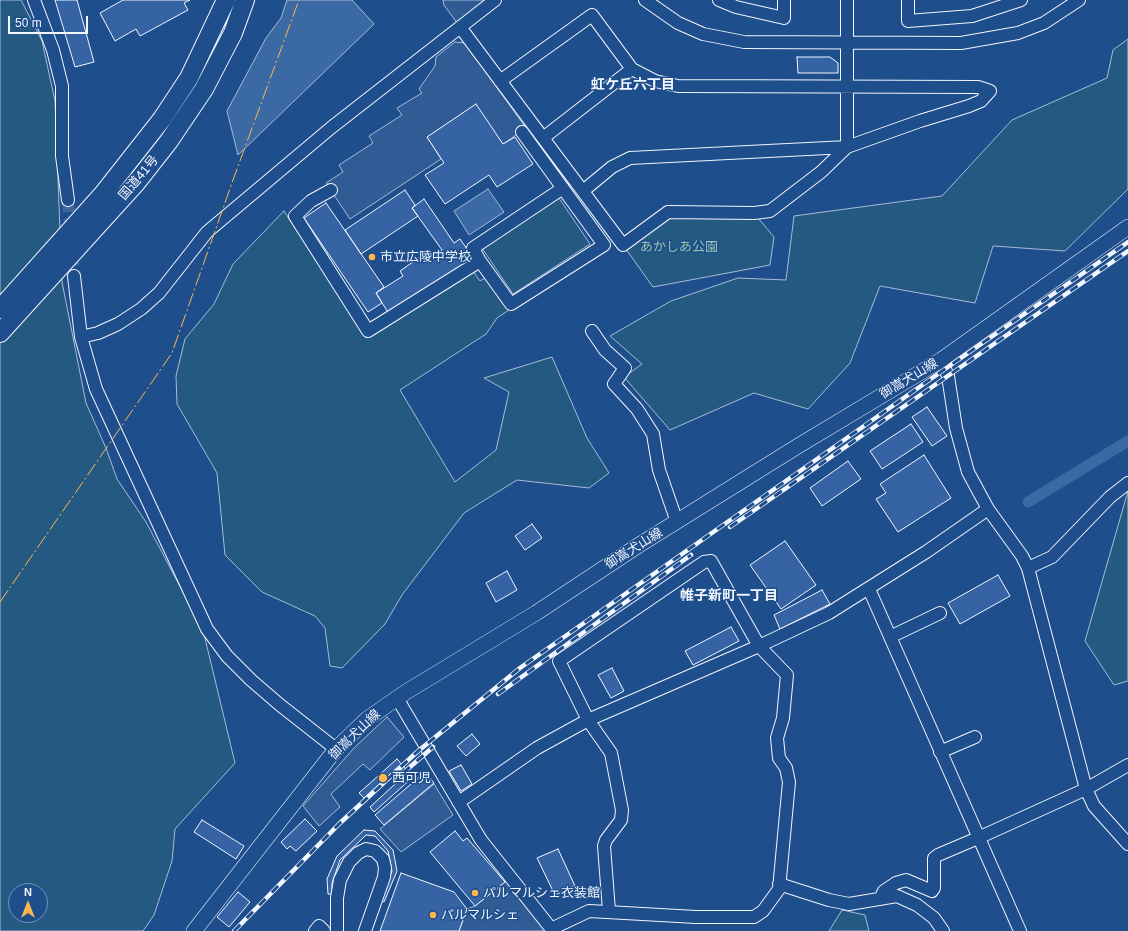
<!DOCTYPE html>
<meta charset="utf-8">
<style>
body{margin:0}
#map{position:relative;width:1128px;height:931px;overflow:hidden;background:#1f4e8c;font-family:Helvetica,sans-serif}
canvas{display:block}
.north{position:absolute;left:8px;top:883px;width:40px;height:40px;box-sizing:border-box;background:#1f4e8c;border:1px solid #7391ba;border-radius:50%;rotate:0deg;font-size:11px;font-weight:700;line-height:16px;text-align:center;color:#f2f6ff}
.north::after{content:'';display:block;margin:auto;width:14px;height:18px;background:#ffb74d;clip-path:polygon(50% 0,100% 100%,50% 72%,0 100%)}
.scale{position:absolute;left:8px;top:16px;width:80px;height:18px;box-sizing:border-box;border:2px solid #f2f6ff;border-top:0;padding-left:5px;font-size:12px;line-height:14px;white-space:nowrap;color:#f2f6ff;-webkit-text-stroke:3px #1f4e8c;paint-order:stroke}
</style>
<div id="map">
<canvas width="1128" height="931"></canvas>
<div class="north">N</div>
<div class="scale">50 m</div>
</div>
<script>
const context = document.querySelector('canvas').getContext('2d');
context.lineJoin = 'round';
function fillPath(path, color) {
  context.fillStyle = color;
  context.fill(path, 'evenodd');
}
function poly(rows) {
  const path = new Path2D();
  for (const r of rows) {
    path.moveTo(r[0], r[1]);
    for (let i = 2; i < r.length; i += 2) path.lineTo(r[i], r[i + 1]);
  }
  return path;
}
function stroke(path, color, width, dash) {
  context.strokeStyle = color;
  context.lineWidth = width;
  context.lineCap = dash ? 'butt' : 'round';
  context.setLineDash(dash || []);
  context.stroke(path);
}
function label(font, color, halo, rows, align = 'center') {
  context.font = font + ' Helvetica,"Noto Sans JP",sans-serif';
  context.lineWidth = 3;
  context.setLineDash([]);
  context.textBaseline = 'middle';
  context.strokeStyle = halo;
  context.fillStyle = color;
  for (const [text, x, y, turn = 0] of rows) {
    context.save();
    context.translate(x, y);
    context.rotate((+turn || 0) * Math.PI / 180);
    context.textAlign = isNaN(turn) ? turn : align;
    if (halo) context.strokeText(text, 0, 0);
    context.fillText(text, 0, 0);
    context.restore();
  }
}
const green = poly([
 [0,0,21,0,42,41,55,101,62,282,86,403,106,448,117,479,146,522,203,630,235,763,175,829,172,861,154,915,143,931,0,931,0,0],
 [16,891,40,891,40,915,16,915,16,891],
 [1128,39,1128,189,1065,251,993,246,975,303,880,286,850,363,808,409,754,393,670,430,624,377,642,364,610,336,671,301,738,278,786,280,794,216,942,196,1012,120,1107,78,1113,50,1128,39],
 [559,198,590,244,513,294,482,248,559,198],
 [284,211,366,338,473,271,480,281,487,277,509,310,497,318,486,334,400,390,455,482,496,450,509,392,484,378,552,357,587,438,609,473,589,488,517,480,464,513,402,595,385,624,342,668,330,666,325,628,315,616,262,592,225,555,217,473,177,404,176,376,185,339,214,304,233,264,284,211],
 [668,212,754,213,774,237,770,265,653,287,623,245,668,212],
 [1128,491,1128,681,1114,685,1085,641,1128,491],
 [842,910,865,915,869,931,829,931,842,910]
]);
const parking = poly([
 [443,0,495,0,460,27,444,5,443,0],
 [455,42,465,43,526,128,503,144,475,105,427,137,441,159,350,219,326,183,343,172,339,165,373,143,369,136,402,115,397,108,422,93,419,89,435,66,436,57,455,42],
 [387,717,404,737,370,770,363,764,331,794,340,807,319,826,303,806,354,748,387,717],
 [434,784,453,815,401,852,380,829,434,784],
 [511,877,553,931,459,931,467,909,475,906,511,877]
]);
const water = poly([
 [287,0,352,0,374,24,238,155,227,111,266,38,281,18,287,0],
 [488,189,504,212,469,235,454,211,488,189]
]);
const canal = poly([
 [1028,502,1128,441]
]);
const building = poly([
 [55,0,77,0,94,62,75,67,55,0],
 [123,0,190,0,184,3,188,10,140,36,136,29,115,41,100,13,123,0],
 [797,57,830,57,838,63,838,73,798,73,797,57],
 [476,104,503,144,515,137,533,164,497,187,489,175,445,204,425,175,444,163,427,137,476,104],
 [405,190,415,205,412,208,418,216,361,254,345,230,405,190],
 [424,199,454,243,460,239,474,259,389,314,376,293,403,276,400,271,423,255,427,260,442,250,412,208,424,199],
 [326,203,384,287,376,293,382,303,368,312,304,218,326,203],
 [927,407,947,436,932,446,912,417,927,407],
 [911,424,923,442,882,469,870,451,911,424],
 [924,455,951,498,898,532,876,499,886,493,880,484,924,455],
 [848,461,861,479,822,506,810,488,848,461],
 [532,524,542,538,525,550,515,536,532,524],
 [785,541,816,585,781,609,750,565,785,541],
 [507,571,517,590,496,602,486,583,507,571],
 [998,575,1010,596,960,624,948,603,998,575],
 [822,590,830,604,780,629,774,615,822,590],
 [731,627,739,641,693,665,685,651,731,627],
 [612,668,624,691,611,698,598,675,612,668],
 [472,734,480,744,466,756,457,746,472,734],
 [397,759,413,777,374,812,370,807,405,775,398,767,364,798,359,793,397,759],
 [461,765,472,784,461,791,449,771,461,765],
 [425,772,434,783,384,825,375,815,425,772],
 [305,819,317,831,296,851,290,846,287,849,281,842,305,819],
 [202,820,244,846,236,859,194,832,202,820],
 [364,830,375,831,393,850,397,871,384,902,381,900,392,871,388,851,375,836,366,835,340,860,332,883,332,894,328,894,327,879,337,856,364,830],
 [455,831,463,841,467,838,505,882,475,906,430,852,455,831],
 [558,849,575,886,555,895,537,858,558,849],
 [401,873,454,892,467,909,459,931,380,931,401,873],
 [238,892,250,902,229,927,217,917,238,892]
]);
const minorTunnel = poly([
 [68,200,74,276]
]);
const minor = poly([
 [34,0,53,50,62,86,62,156,68,200],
 [645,0,678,23,703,34,744,42,961,43,1018,33,1044,23,1079,0],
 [719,0,736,7,784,18,784,0],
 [908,0,908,21,972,16,1021,0],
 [460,27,623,245,668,212,754,213,770,211,821,172,847,147,847,0],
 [500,81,592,15,632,69,655,81,678,86,978,87,990,91,981,101,969,106,920,121,847,147,630,158,612,167,583,191],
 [543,138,632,69],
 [331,190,311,201,295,216,368,331,480,261,511,304,604,245,522,132],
 [480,261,473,248,563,188],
 [74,276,81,337,96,389,207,629,227,656,251,680,280,705,336,749],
 [592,331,605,350,625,368,614,384,637,409,653,434,659,470,677,522],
 [81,337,98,333,118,324,141,309,159,293,207,232,332,127,495,0],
 [941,360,948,376,956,428,968,472,988,509,1022,556,1028,568,1086,789,1094,806,1128,844],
 [1028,568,1052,557,1110,497,1128,483],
 [869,589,1020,931],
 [890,637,940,613],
 [397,698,481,840,553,931],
 [940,752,975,737],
 [459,802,537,748,588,720,759,646,829,613,926,552,988,509],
 [779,884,829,900,849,904,897,896,917,905,934,918,943,931],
 [880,899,884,891,896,883,906,880,932,891,934,888,934,858,938,855,978,838,1086,789,1128,765],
 [551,929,589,911,696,917,754,917,763,911,779,889,789,782,786,768,779,758,777,738,783,718,787,675,759,646,711,561,704,562,559,661,588,720,611,753,622,810,621,820,606,840,604,846,609,911],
 [315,931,319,926,324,931],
 [337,931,337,898,340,880,349,862,358,853,366,849,375,851,383,859,385,868,384,877,365,931]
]);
const major = poly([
 [194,931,336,749,367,719,406,692,536,613,639,545,798,446,941,360,1128,227]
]);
const highway = poly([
 [0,309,103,194,162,119,189,78,226,0],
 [0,333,136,183,169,141,204,89,233,33,245,0]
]);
const rail = poly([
 [730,527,1128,251],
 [498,694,691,555],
 [403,773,433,747],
 [234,931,339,824,417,752,520,668,945,369,1128,242]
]);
const power = poly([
 [0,602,172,353,233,180,299,0]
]);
const markers = [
 [372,257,4,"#ffb74d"],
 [383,778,5,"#ffb74d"],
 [475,893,4,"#ffb74d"],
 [433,915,4,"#ffb74d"]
];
const streetNames = [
 ["国道41号",139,178,-50],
 ["御嵩犬山線",909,379,-31],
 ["御嵩犬山線",634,549,-32],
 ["御嵩犬山線",355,735,-44]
];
const parkNames = [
 ["あかしあ公園",679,247]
];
const poiNames = [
 ["市立広陵中学校",380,257],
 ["西可児",392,778],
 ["パルマルシェ衣装館",483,893],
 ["パルマルシェ",441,915]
];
const neighbourhoodNames = [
 ["虹ケ丘六丁目",633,85],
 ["帷子新町一丁目",729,596]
];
fillPath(green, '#245a82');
stroke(green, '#a8bbd7', 1);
fillPath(parking, '#305b95');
stroke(parking, '#a8bbd7', 1);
fillPath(water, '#3b69a3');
stroke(water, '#a8bbd7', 1);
stroke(canal, '#3b69a3', 11);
fillPath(building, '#3563a3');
stroke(building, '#f2f6ff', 1);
stroke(minorTunnel, '#3f679d', 12, [12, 6]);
stroke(minor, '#f2f6ff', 14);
stroke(major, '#f2f6ff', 16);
stroke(highway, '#f2f6ff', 20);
stroke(minor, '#1f4e8c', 12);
stroke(major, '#1f4e8c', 15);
stroke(highway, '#1f4e8c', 18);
stroke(rail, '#f2f6ff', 4.5);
stroke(rail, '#1f4e8c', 3, [9]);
stroke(power, '#ffb74d', 1, [14, 3, 2, 3]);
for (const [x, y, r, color] of markers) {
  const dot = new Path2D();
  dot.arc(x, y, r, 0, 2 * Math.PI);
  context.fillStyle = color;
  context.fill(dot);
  stroke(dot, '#1f4e8c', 1.5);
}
label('13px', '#f2f6ff', '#1f4e8c', streetNames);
label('13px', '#97c8a6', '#1f4e8c', parkNames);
label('13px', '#f2f6ff', '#1f4e8c', poiNames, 'left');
label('bold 14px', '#f2f6ff', '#1f4e8c', neighbourhoodNames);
</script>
